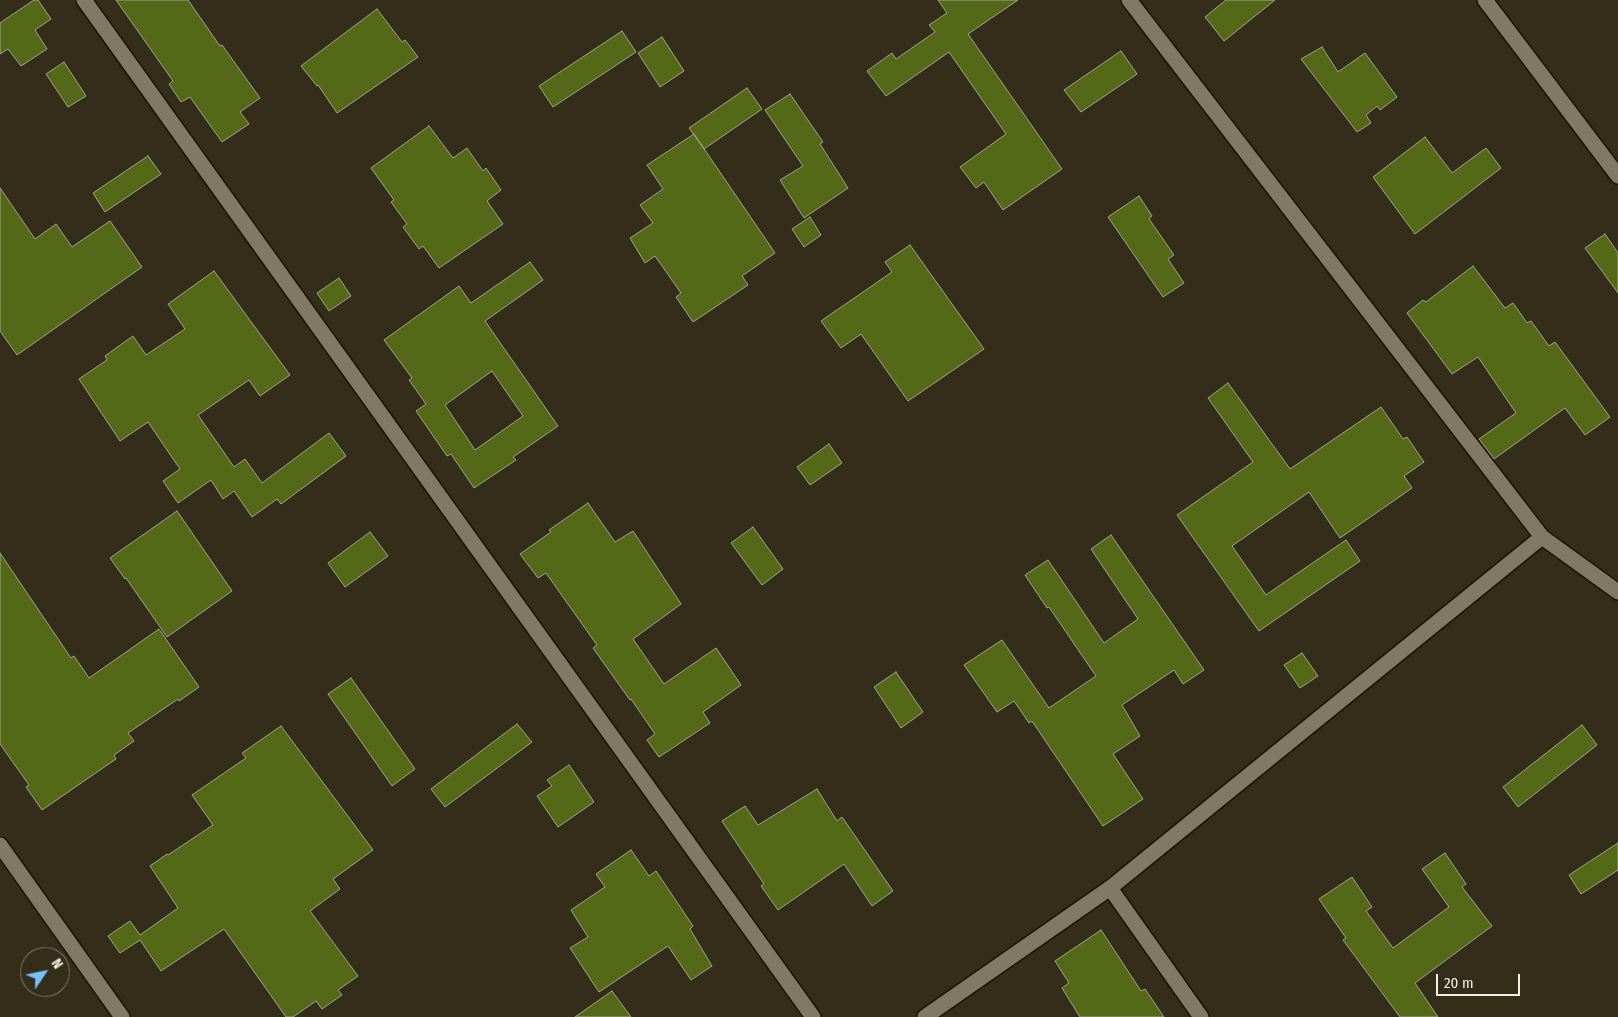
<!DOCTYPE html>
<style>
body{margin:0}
#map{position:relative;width:1618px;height:1017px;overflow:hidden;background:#342d19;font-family:"Fira Sans Condensed",sans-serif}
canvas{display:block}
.north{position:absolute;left:20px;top:947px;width:50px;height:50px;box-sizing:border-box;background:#342d19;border:1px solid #807a69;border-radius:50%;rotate:56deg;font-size:14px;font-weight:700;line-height:20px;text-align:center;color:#f2eee2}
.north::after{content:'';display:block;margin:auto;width:18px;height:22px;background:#79bff8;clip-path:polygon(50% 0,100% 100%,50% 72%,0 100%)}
.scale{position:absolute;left:1436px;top:974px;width:84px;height:22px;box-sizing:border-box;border:2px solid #f2eee2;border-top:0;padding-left:6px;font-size:15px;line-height:18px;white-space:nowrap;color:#f2eee2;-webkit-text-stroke:4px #342d19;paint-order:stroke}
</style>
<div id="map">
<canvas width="1618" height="1017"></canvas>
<div class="north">N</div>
<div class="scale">20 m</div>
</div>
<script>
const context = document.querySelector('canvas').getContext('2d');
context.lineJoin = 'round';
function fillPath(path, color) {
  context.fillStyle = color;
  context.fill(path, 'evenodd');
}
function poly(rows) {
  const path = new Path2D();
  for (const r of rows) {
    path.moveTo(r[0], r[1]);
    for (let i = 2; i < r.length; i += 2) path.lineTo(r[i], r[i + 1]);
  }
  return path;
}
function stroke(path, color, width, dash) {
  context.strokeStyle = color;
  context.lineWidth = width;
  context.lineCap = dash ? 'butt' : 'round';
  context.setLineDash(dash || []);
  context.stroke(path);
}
const building = poly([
 [34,0,38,0,51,19,35,30,47,49,21,66,8,49,0,54,0,23,34,0],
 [116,0,188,0,220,46,222,45,260,98,240,112,249,124,222,142,190,97,181,102,169,84,173,81,116,0],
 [938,0,1018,0,968,34,1062,169,1003,210,984,182,976,188,960,167,1006,134,949,52,886,96,867,71,892,53,896,59,935,32,929,25,947,13,938,0],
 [1226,0,1275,0,1224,41,1205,17,1226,0],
 [377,9,402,42,405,40,418,57,337,113,318,85,317,86,301,66,377,9],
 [622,31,636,52,553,107,539,86,622,31],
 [662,37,684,71,660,87,638,53,662,37],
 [1322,47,1338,72,1365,53,1397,97,1380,110,1377,106,1366,115,1371,123,1357,132,1301,59,1322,47],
 [1121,51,1137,74,1081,112,1064,90,1121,51],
 [64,62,86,96,68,107,46,74,64,62],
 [747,88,762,109,704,149,689,128,747,88],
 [790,94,823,142,820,144,848,188,804,218,780,180,803,166,765,110,790,94],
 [429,126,453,158,467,148,483,171,486,168,501,190,487,201,503,224,439,268,423,246,419,249,403,227,407,224,391,202,394,200,371,168,429,126],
 [694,134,775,253,742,276,748,285,693,322,676,297,681,293,655,256,645,263,630,238,653,223,640,205,663,189,647,165,694,134],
 [1425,137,1452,173,1486,148,1501,168,1415,234,1373,177,1425,137],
 [148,156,161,174,105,212,93,193,148,156],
 [0,188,35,239,56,224,72,247,110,221,142,267,17,355,0,331,0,188],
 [1139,196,1152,216,1149,219,1174,255,1168,259,1184,283,1163,297,1108,217,1139,196],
 [810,217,821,235,804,247,792,229,810,217],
 [1605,234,1618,253,1618,293,1585,248,1605,234],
 [910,245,984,349,908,401,861,334,841,348,821,321,892,272,885,262,910,245],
 [530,262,543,280,485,321,558,426,513,457,516,460,474,488,451,454,447,456,416,411,426,404,409,380,412,378,384,340,459,286,471,303,530,262],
 [492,371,523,416,475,450,445,405,492,371],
 [1473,266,1505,308,1513,303,1527,323,1531,321,1549,346,1555,342,1610,417,1585,435,1565,408,1494,459,1479,439,1516,413,1478,357,1452,374,1407,313,1423,300,1426,302,1473,266],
 [214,271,290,375,260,396,249,380,198,415,234,467,245,459,262,483,329,433,346,456,281,504,277,499,252,517,234,491,223,499,211,480,178,503,163,481,180,469,148,422,120,441,79,379,107,360,105,356,133,336,146,355,185,329,168,304,214,271],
 [339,278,351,296,329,311,317,293,339,278],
 [1228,383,1290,469,1381,407,1403,439,1407,437,1424,462,1404,476,1412,488,1340,538,1309,492,1232,546,1266,595,1346,540,1360,561,1259,631,1177,515,1253,462,1208,398,1228,383],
 [829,444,842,463,810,485,797,467,829,444],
 [588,503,615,542,633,531,681,604,633,639,664,684,716,648,741,685,703,712,710,723,659,757,647,740,655,734,631,699,630,700,593,648,597,645,546,573,538,578,520,554,551,532,549,530,588,503],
 [177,511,232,591,167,637,126,578,125,579,110,558,177,511],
 [753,527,783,569,762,585,731,543,753,527],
 [370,532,388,556,345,587,328,563,370,532],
 [1111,535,1204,670,1183,684,1174,670,1122,705,1140,736,1113,754,1143,799,1103,826,1032,721,1029,723,1014,701,997,712,964,665,1002,640,1049,708,1096,676,1049,607,1047,608,1025,575,1048,560,1104,643,1138,619,1091,549,1111,535],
 [0,553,71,658,74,656,89,678,159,629,199,687,179,701,178,699,128,733,134,741,114,755,116,759,42,810,26,787,29,785,0,744,0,553],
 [1302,653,1318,676,1300,688,1284,665,1302,653],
 [896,672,923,712,901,728,874,687,896,672],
 [351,678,415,769,392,786,328,694,351,678],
 [517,724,532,742,445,807,431,789,517,724],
 [1582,725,1597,745,1518,807,1503,787,1582,725],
 [281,726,373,850,333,879,340,889,310,911,358,976,338,990,342,995,322,1009,316,1001,293,1017,286,1017,224,929,161,971,140,940,120,953,108,936,130,921,140,935,178,908,150,866,167,854,168,855,213,825,192,795,246,758,242,753,281,726],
 [569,765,594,802,558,827,537,796,552,786,547,780,569,765],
 [817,789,837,821,842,817,893,891,872,906,844,864,778,910,761,886,764,884,722,821,745,806,758,825,817,789],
 [1618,843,1618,870,1581,894,1569,875,1618,843],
 [631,850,649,876,656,871,693,926,690,929,712,966,691,980,668,946,599,992,570,948,588,937,571,910,605,887,596,874,631,850],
 [1445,853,1466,884,1462,887,1492,926,1415,983,1438,1017,1400,1017,1343,940,1346,938,1319,899,1352,877,1372,907,1366,911,1393,948,1449,907,1422,869,1445,853],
 [1101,930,1141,991,1145,989,1164,1017,1080,1017,1062,988,1069,983,1055,961,1101,930],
 [612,991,631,1017,575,1017,612,991]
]);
const minor = poly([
 [84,0,813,1017],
 [1129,0,1542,537,1618,592],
 [1485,0,1618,176],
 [0,845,122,1017],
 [1110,888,1201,1017],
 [925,1017,1110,888,1542,537]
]);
fillPath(building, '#556817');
stroke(building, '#9ea68f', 1);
stroke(minor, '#1b1503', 18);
stroke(minor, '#807963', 15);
</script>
